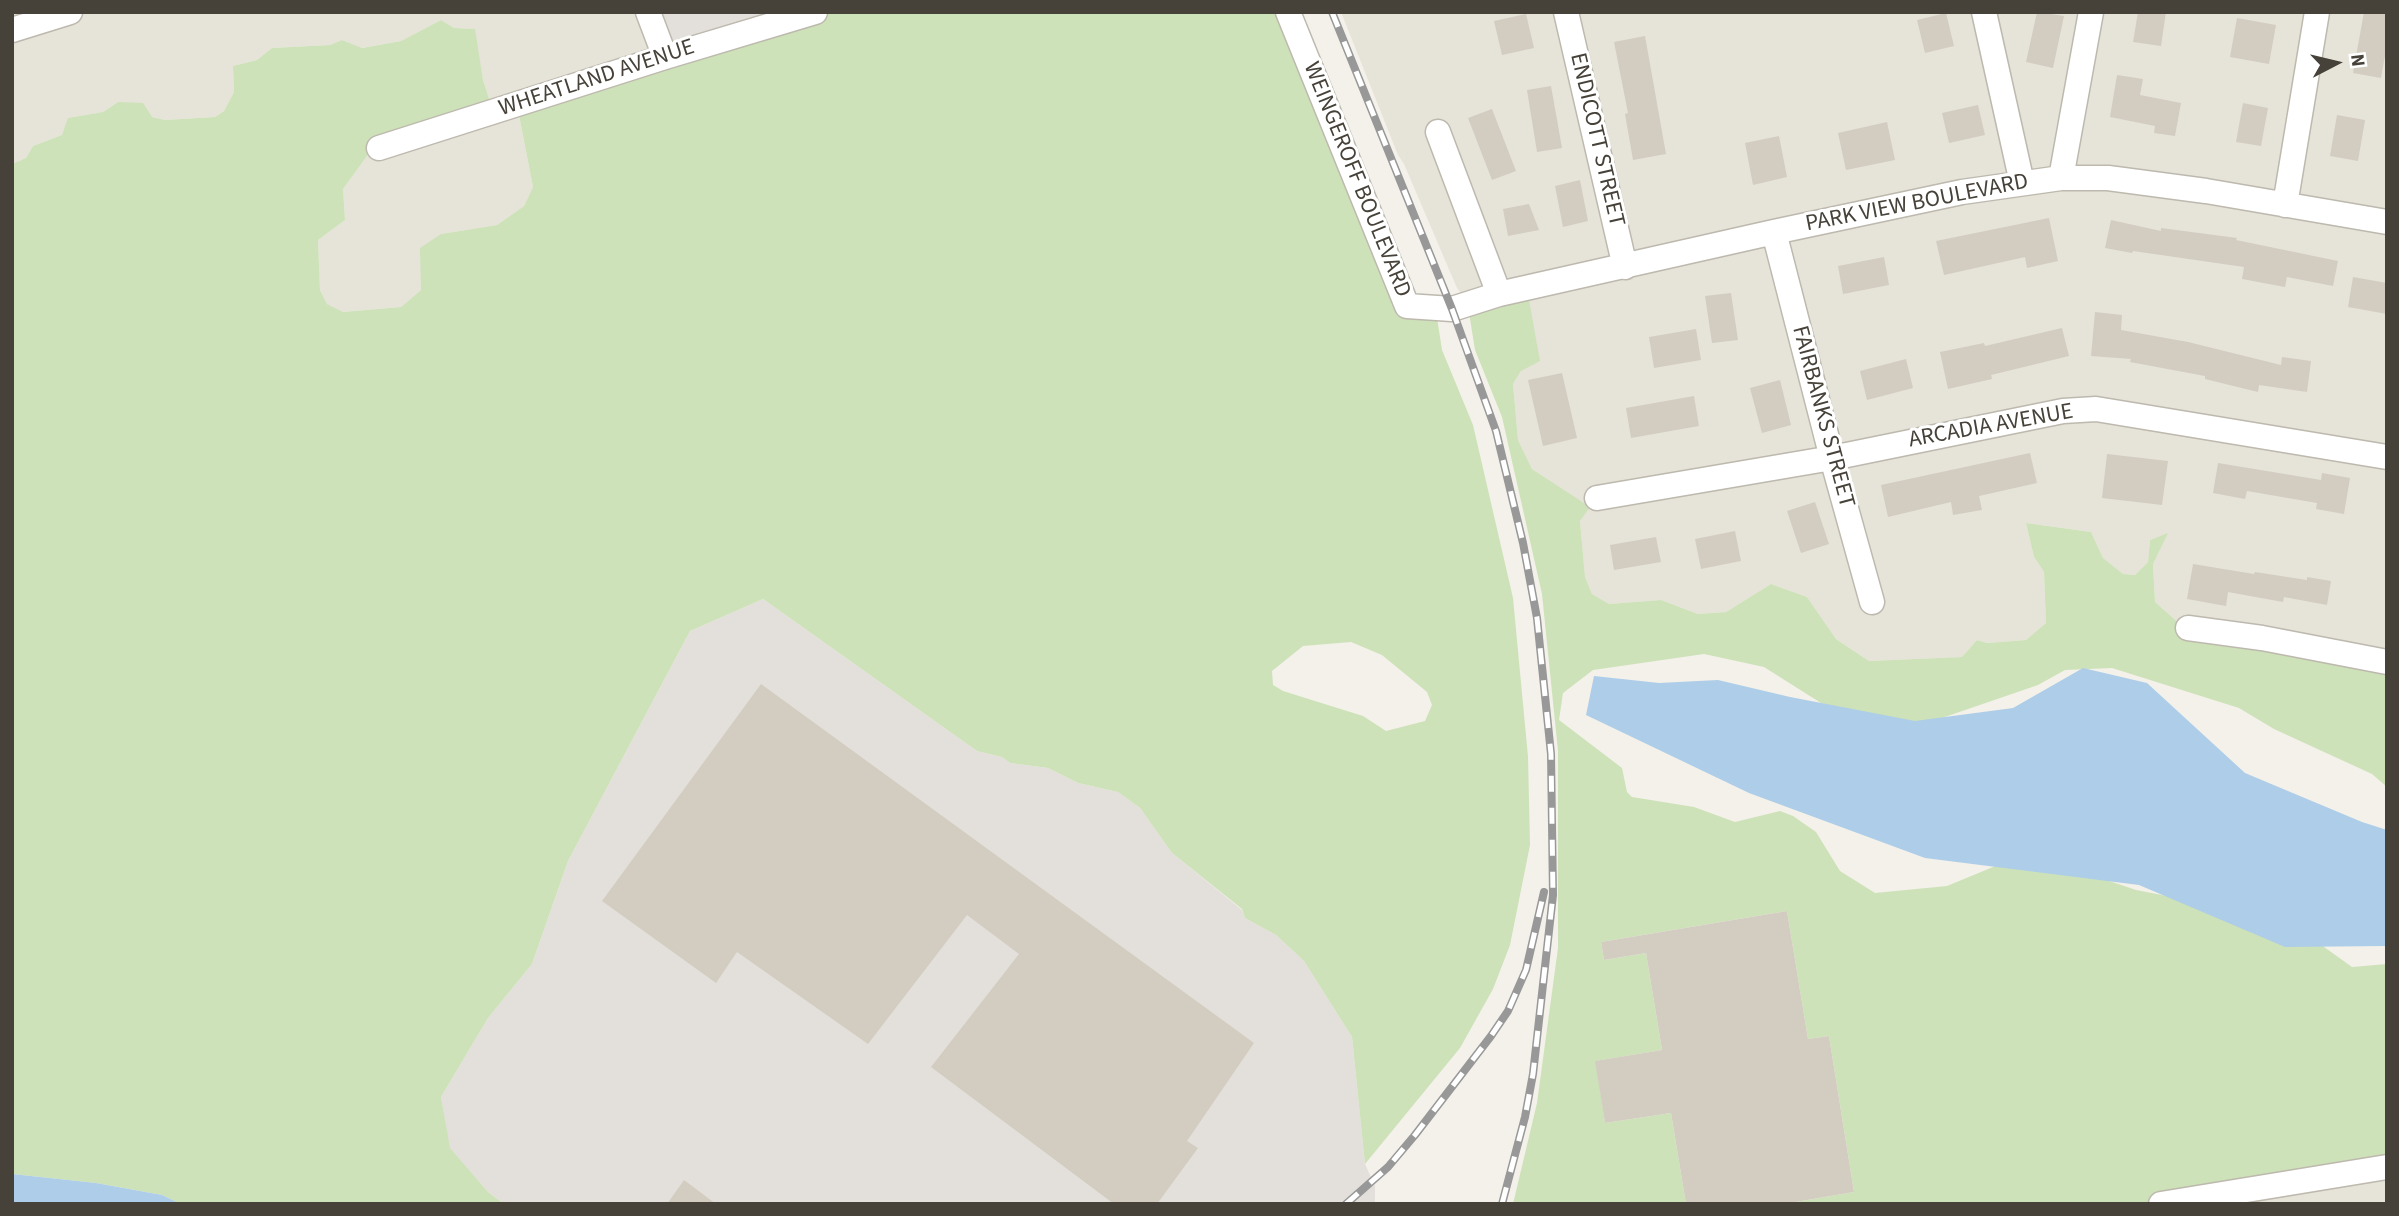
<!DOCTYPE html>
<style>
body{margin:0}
#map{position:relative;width:2399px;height:1216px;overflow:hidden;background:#f3f1ea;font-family:"Source Sans 3",sans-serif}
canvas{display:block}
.frame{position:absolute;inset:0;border:14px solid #464239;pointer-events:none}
.north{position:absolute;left:2301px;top:28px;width:70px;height:70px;-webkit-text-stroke:5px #fff;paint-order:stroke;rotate:83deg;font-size:19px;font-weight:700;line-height:28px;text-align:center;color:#464239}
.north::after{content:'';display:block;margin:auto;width:24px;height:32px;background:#464239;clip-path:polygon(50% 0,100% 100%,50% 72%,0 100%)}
</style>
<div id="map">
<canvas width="2399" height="1216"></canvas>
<div class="frame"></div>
<div class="north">N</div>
</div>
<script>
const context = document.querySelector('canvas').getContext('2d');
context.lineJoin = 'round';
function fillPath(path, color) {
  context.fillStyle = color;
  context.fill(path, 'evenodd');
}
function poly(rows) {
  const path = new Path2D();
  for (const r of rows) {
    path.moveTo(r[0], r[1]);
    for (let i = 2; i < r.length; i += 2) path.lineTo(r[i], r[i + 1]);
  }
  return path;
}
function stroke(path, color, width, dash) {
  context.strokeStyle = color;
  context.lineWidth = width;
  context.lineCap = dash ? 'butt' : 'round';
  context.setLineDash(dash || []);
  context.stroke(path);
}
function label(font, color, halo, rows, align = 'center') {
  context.font = font + ' "Source Sans 3",sans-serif';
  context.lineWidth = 6;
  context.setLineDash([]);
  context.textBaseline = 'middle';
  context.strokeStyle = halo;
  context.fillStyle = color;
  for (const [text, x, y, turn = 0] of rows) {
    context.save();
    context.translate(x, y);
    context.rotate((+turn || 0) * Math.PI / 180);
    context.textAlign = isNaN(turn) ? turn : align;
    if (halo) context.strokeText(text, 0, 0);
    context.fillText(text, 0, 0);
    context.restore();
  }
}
const residential = poly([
 [12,12,644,12,657,61,518,110,533,187,524,206,497,225,441,234,421,290,401,307,342,312,327,304,320,290,318,240,345,220,343,189,367,156,379,148,493,111,483,80,474,29,454,28,441,20,401,41,361,48,342,40,330,45,272,48,257,60,233,66,234,92,224,111,215,117,165,120,152,117,118,102,103,112,69,118,62,135,33,146,26,158,12,164],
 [1341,12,2387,12,2387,669,2180,624,2155,602,2153,564,2167,534,2150,540,2148,562,2135,575,2123,574,2103,558,2091,532,2026,523,2034,557,2044,572,2046,623,2026,640,1987,643,1977,640,1962,657,1869,661,1836,639,1807,597,1771,584,1726,612,1698,614,1661,600,1609,604,1592,594,1585,577,1580,521,1589,507,1532,469,1518,440,1513,384,1521,371,1457,288,1404,164,1398,155],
 [2387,1168,2387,1204,2168,1204]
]);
const industrial = poly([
 [644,12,823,12,677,58],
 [763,599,977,751,1002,757,1010,763,1048,768,1078,783,1118,792,1140,808,1172,853,1242,910,1245,918,1276,935,1304,961,1352,1037,1365,1164,1375,1186,1375,1204,504,1204,488,1192,449,1148,441,1097,488,1018,532,964,568,861,690,631]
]);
const green = poly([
 [823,12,1279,12,1392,297,1435,305,1442,350,1473,425,1513,598,1528,757,1530,845,1510,945,1493,989,1460,1048,1365,1164,1352,1037,1304,961,1276,935,1245,918,1242,909,1172,853,1140,808,1118,792,1078,783,1048,768,1010,763,1002,757,977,751,763,599,690,631,568,861,532,964,488,1018,441,1097,450,1148,488,1192,504,1204,181,1204,162,1195,96,1183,12,1174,12,164,26,158,33,146,62,135,68,118,103,112,118,102,143,103,152,117,165,120,215,117,224,111,234,92,233,66,257,60,272,48,330,45,342,40,362,48,401,41,441,20,454,28,475,29,483,80,493,111,379,148,367,156,343,189,345,220,318,240,320,290,327,304,343,312,401,307,421,290,420,248,441,234,497,225,524,206,533,187,518,110],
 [1351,642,1382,655,1427,692,1432,705,1425,721,1386,731,1363,716,1283,691,1273,685,1272,671,1303,646],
 [1527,289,1540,361,1521,371,1513,384,1518,440,1532,469,1590,507,1580,521,1585,577,1592,594,1609,604,1661,600,1698,614,1726,612,1771,584,1807,597,1836,639,1869,661,1962,657,1977,640,1987,643,2026,640,2046,623,2044,572,2034,557,2026,523,2091,532,2103,558,2123,574,2135,575,2148,562,2150,540,2168,533,2153,564,2155,602,2180,624,2387,669,2387,787,2372,774,2274,729,2239,708,2112,668,2065,670,2038,685,1933,721,1885,723,1821,703,1764,667,1704,654,1593,670,1563,693,1559,720,1622,768,1627,792,1632,797,1694,807,1735,822,1780,811,1793,816,1816,832,1840,871,1875,893,1947,886,2010,860,2038,857,2136,890,2260,914,2299,929,2352,967,2387,964,2387,1168,2171,1204,1784,1204,1854,1192,1829,1036,1808,1039,1787,911,1601,942,1604,960,1646,953,1662,1050,1596,1061,1605,1123,1671,1113,1686,1204,1513,1204,1537,1103,1558,948,1558,751,1542,594,1502,417,1475,350,1467,300]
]);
const water = poly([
 [2083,668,2147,683,2245,773,2362,822,2387,830,2387,946,2285,947,2139,885,1925,858,1749,793,1586,715,1594,676,1659,683,1718,680,1790,697,1915,721,2013,708],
 [12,1174,96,1183,162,1195,181,1204,12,1204]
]);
const building = poly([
 [2037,12,2064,16,2053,68,2026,62],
 [2138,12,2166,12,2161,46,2133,42],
 [2364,12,2387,12,2387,45,2381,78,2353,73],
 [1946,13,1954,46,1925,53,1917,20],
 [1526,14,1534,48,1502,55,1494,21],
 [2237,18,2276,25,2269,64,2230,57],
 [1645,36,1666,154,1633,160,1625,114,1628,113,1614,42],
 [2117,75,2143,79,2140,95,2181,103,2175,136,2154,133,2155,126,2110,117],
 [1551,86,1562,148,1537,152,1527,90],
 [2243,103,2268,108,2261,146,2236,142],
 [1978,105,1985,135,1949,143,1942,113],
 [1492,109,1516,171,1492,180,1468,118],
 [2337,115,2365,120,2358,161,2330,156],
 [1887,122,1895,160,1846,170,1838,133],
 [1779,136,1787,177,1753,185,1745,143],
 [1580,180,1588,221,1563,227,1555,186],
 [1529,204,1539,230,1508,236,1503,209],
 [2049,218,2058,261,2027,268,2025,257,1944,275,1936,241],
 [2111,220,2161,231,2161,228,2237,238,2236,240,2338,261,2333,286,2287,277,2285,287,2242,279,2244,267,2133,251,2132,253,2105,248],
 [1884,257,1889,285,1843,294,1838,266],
 [2353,277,2387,283,2387,314,2348,307],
 [1731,293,1738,340,1712,343,1705,296],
 [2095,312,2122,315,2121,330,2188,342,2281,365,2282,357,2311,361,2307,392,2259,385,2258,392,2205,379,2205,376,2130,362,2131,359,2091,356],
 [2062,328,2069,356,1991,375,1992,379,1948,389,1940,352,1984,343,1985,346],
 [1696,329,1701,360,1654,368,1649,337],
 [1906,359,1913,388,1867,400,1860,371],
 [1562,373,1577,438,1543,446,1528,380],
 [1780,380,1791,425,1762,433,1750,388],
 [1694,396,1699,426,1631,438,1626,408],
 [2030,453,2037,483,1979,496,1982,510,1953,515,1951,502,1888,517,1881,485],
 [2107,454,2168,461,2162,505,2102,498],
 [2218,463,2321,480,2322,473,2350,478,2344,514,2316,509,2317,503,2247,491,2245,499,2213,493],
 [1815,502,1829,544,1801,553,1787,511],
 [1735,531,1741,561,1701,569,1695,539],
 [1656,537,1661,562,1614,570,1610,545],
 [2193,564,2254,574,2255,572,2307,580,2307,577,2331,581,2327,605,2284,597,2283,602,2228,592,2226,606,2187,599],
 [761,684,1254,1043,1187,1141,1198,1148,1157,1204,1114,1204,931,1067,1019,954,967,915,868,1044,737,952,716,983,602,901],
 [1787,911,1808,1039,1829,1036,1854,1192,1784,1204,1686,1204,1671,1113,1605,1123,1595,1061,1662,1050,1646,953,1604,960,1601,942],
 [684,1180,716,1204,667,1204]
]);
const minor = poly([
 [648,12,665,57],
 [1288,12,1407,306,1452,309,1499,294,1774,232,1962,192,2061,178,2108,178,2206,191,2387,222],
 [1566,12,1625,267],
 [1984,12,2022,183],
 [12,30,70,12],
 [1438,132,1499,294],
 [379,148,665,57,815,12],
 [2061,178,2091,12],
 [2285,205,2317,12],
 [1774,232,1832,458,1872,602],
 [1597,498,1832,458,2063,411,2096,409,2387,457],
 [2188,628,2262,638,2387,662],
 [2161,1204,2387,1167]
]);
const rail = poly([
 [1332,12,1452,309,1496,431,1523,543,1537,618,1551,754,1553,895,1533,1074,1525,1117,1502,1204],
 [1346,1204,1388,1167,1415,1135,1491,1036,1508,1011,1526,970,1544,892]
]);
const streetNames = [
 ["WHEATLAND AVENUE",597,79,-18],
 ["ENDICOTT STREET",1596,140,77],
 ["WEINGEROFF BOULEVARD",1356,180,68],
 ["PARK VIEW BOULEVARD",1917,204,-11],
 ["FAIRBANKS STREET",1822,417,75],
 ["ARCADIA AVENUE",1991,427,-10]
];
fillPath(residential, '#e6e3d9');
fillPath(industrial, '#e3e0db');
fillPath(green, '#cde2b8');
fillPath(water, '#aecde8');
fillPath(building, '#d3cdc1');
stroke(minor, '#bdb9ae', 27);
stroke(minor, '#fff', 24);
stroke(rail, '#989898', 8);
stroke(rail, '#fff', 5, [16]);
label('23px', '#464239', '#fff', streetNames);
</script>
